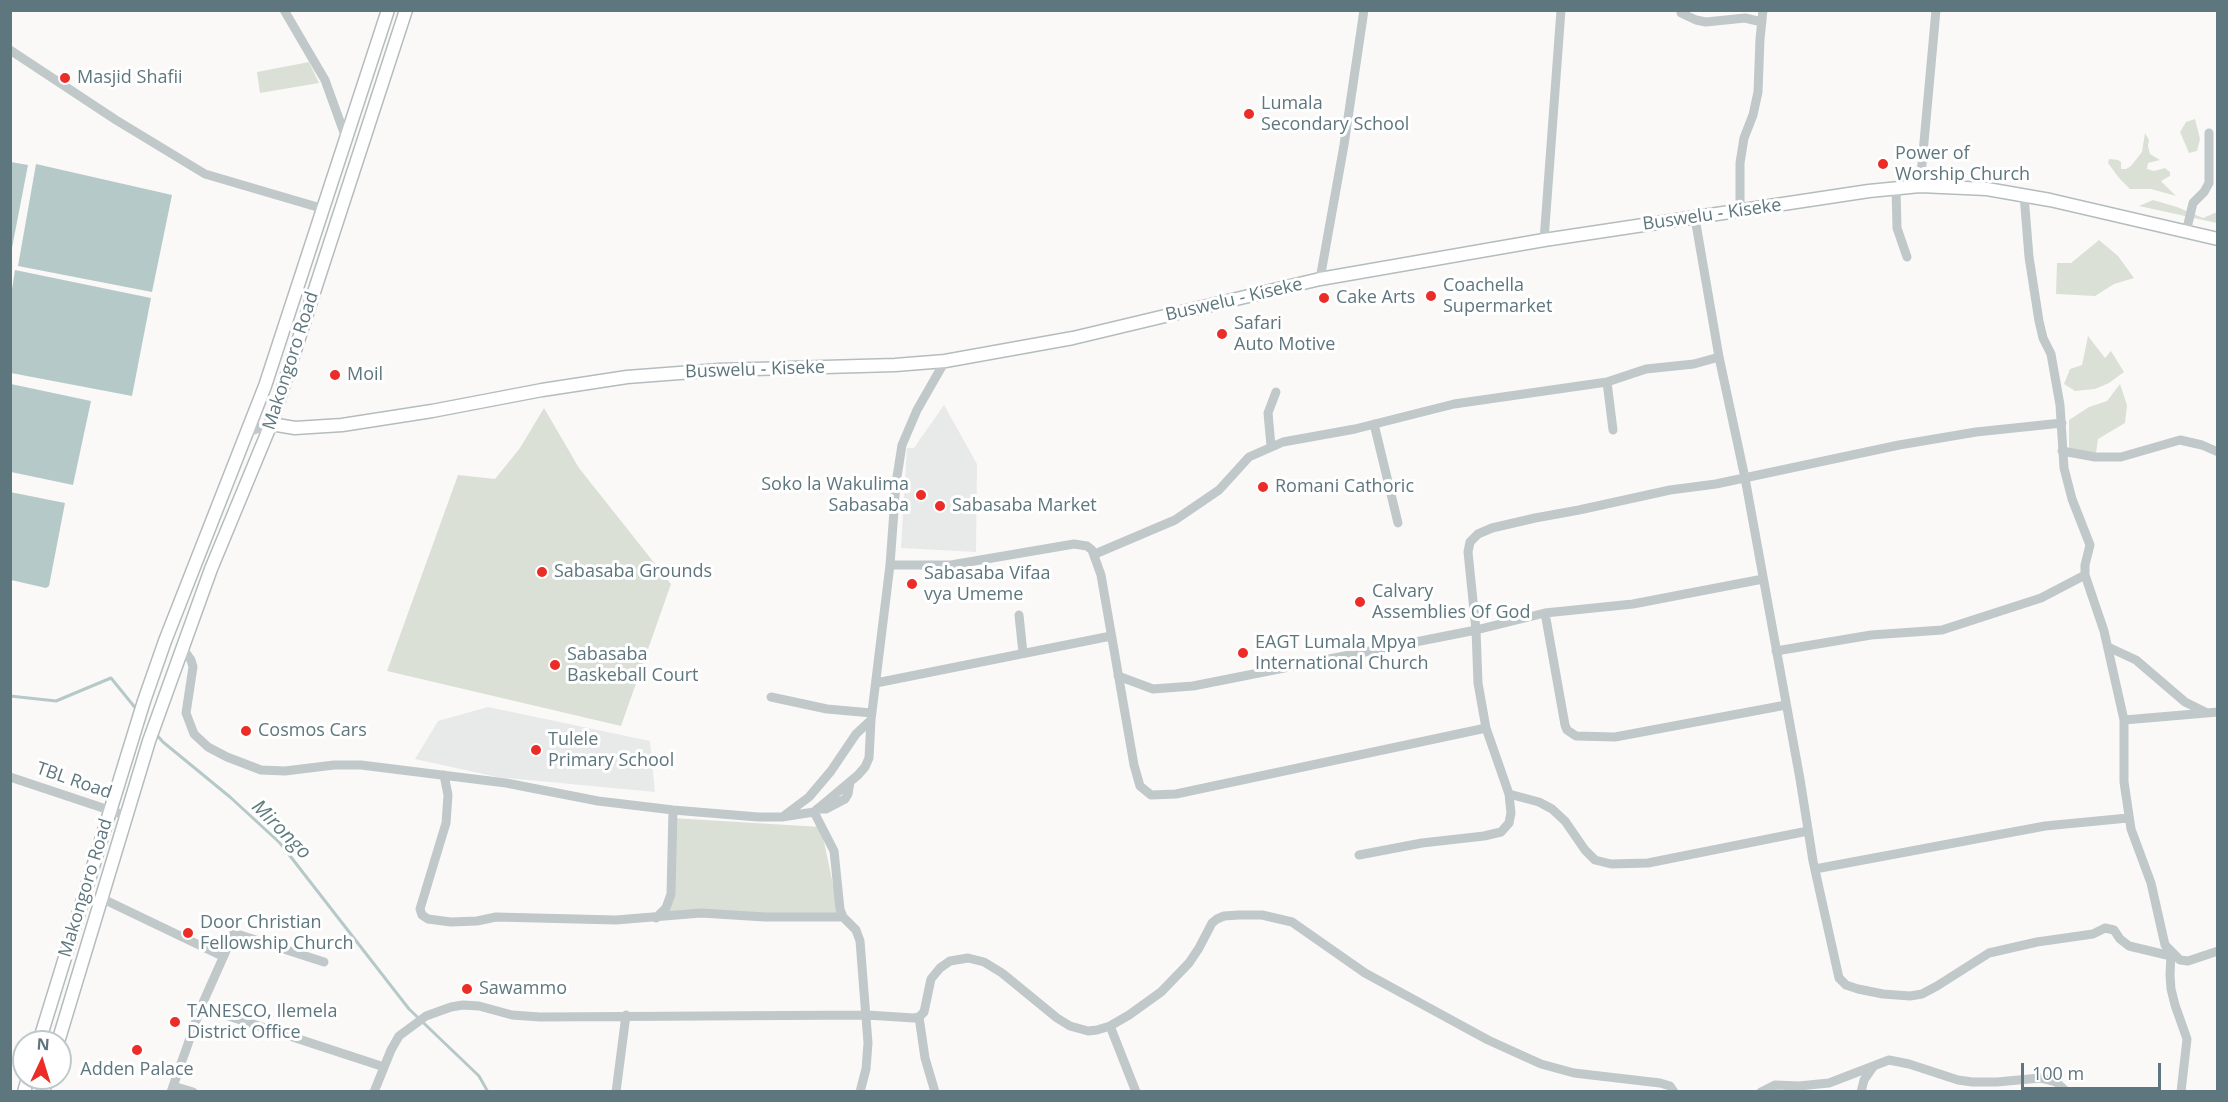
<!DOCTYPE html>
<style>
body{margin:0}
#map{position:relative;width:2228px;height:1102px;overflow:hidden;background:#faf9f8;font-family:"Open Sans",sans-serif}
canvas{display:block}
.frame{position:absolute;inset:0;border:12px solid #5e777e;pointer-events:none}
.north{position:absolute;left:12px;top:1030px;width:60px;height:60px;box-sizing:border-box;background:#fff;border:2px solid #bfc9cb;border-radius:50%;rotate:4deg;font-size:16px;font-weight:700;line-height:24px;text-align:center;color:#5e777e}
.north::after{content:'';display:block;margin:auto;width:21px;height:27px;background:#ec2c26;clip-path:polygon(50% 0,100% 100%,50% 72%,0 100%)}
.scale{position:absolute;left:2021px;top:1063px;width:140px;height:27px;box-sizing:border-box;border:3px solid #5e777e;border-top:0;padding-left:8px;font-size:18px;line-height:21px;white-space:nowrap;color:#5e777e;-webkit-text-stroke:4px #fff;paint-order:stroke}
</style>
<div id="map">
<canvas width="2228" height="1102"></canvas>
<div class="frame"></div>
<div class="north">N</div>
<div class="scale">100 m</div>
</div>
<script>
const context = document.querySelector('canvas').getContext('2d');
context.lineJoin = 'round';
function fillPath(path, color) {
  context.fillStyle = color;
  context.fill(path, 'evenodd');
}
function poly(rows) {
  const path = new Path2D();
  for (const r of rows) {
    path.moveTo(r[0], r[1]);
    for (let i = 2; i < r.length; i += 2) path.lineTo(r[i], r[i + 1]);
  }
  return path;
}
function stroke(path, color, width, dash) {
  context.strokeStyle = color;
  context.lineWidth = width;
  context.lineCap = dash ? 'butt' : 'round';
  context.setLineDash(dash || []);
  context.stroke(path);
}
function label(font, color, halo, rows, align = 'center') {
  context.font = font + ' "Open Sans",sans-serif';
  context.lineWidth = 6;
  context.setLineDash([]);
  context.textBaseline = 'middle';
  context.strokeStyle = halo;
  context.fillStyle = color;
  for (const [text, x, y, turn = 0] of rows) {
    context.save();
    context.translate(x, y);
    context.rotate((+turn || 0) * Math.PI / 180);
    context.textAlign = isNaN(turn) ? turn : align;
    if (halo) context.strokeText(text, 0, 0);
    context.fillText(text, 0, 0);
    context.restore();
  }
}
const built = poly([
 [944,405,977,464,976,552,901,548,907,448,914,448],
 [488,707,650,741,655,792,497,777,415,759,438,721]
]);
const green = poly([
 [309,62,319,83,260,93,257,72],
 [2195,119,2200,139,2197,151,2189,153,2180,132,2186,122],
 [2145,133,2149,140,2148,146,2150,154,2160,160,2148,163,2147,169,2154,171,2165,168,2170,172,2170,176,2161,181,2176,196,2151,189,2130,189,2119,178,2108,163,2109,159,2118,160,2121,162,2121,169,2126,169,2131,166,2142,152],
 [2153,200,2177,207,2203,218,2217,212,2217,223,2139,206],
 [2099,240,2118,256,2134,278,2114,284,2095,296,2056,294,2057,263,2071,263],
 [2088,336,2105,358,2111,351,2124,372,2109,383,2095,389,2075,391,2064,384,2070,369,2082,365],
 [2120,384,2127,405,2125,423,2098,439,2096,453,2069,450,2069,420,2089,407,2107,401],
 [544,408,579,468,671,584,621,726,387,671,458,475,495,479,520,448],
 [672,818,821,827,840,918,669,912]
]);
const water = poly([
 [11,162,28,165,11,253,10,162],
 [36,164,172,195,152,292,18,266],
 [15,270,151,298,132,396,11,373,11,296],
 [11,384,91,401,73,485,11,472],
 [10,492,65,503,49,586,46,588,11,580]
]);
const stream = poly([
 [10,696,56,701,111,678,137,710],
 [156,734,163,742,230,797,280,843,409,1009,479,1076,488,1092]
]);
const minor = poly([
 [284,10,325,80,347,141],
 [1681,13,1696,20,1706,22,1745,18,1762,22],
 [10,50,116,120,205,174,324,209],
 [1920,186,1936,10],
 [1896,188,1897,228,1907,257],
 [2024,195,2029,257,2039,321,2043,338,2051,354,2060,405,2064,468,2072,499,2090,545,2085,565,2085,575,2104,631,2124,720,2124,782,2131,829,2151,883,2165,945,2180,960,2188,961,2218,951],
 [1740,211,1740,163,1744,138,1753,115,1758,92,1760,39,1763,10],
 [1695,218,1719,357,1745,478,1800,779,1813,861,1839,978,1846,985,1858,989,1883,994,1910,996,1922,994,1937,986,1989,953,2037,942,2093,934,2105,928,2114,930,2120,939,2129,946,2171,956],
 [2186,232,2193,203,2204,192,2209,183,2209,133],
 [1544,240,1561,10],
 [1320,279,1344,145,1364,10],
 [1607,382,1613,430],
 [1374,424,1398,523],
 [248,432,271,424],
 [1271,446,1268,413,1276,392],
 [2062,451,2095,457,2121,457,2180,440,2202,445,2218,452],
 [1095,554,1175,520,1219,490,1249,457,1283,442,1355,429,1454,404,1607,382,1646,369,1694,364,1719,357],
 [890,565,951,565,1074,544,1087,546,1092,550,1101,575,1134,765,1140,786,1151,795,1176,794,1486,728],
 [1545,613,1565,725,1567,730,1576,736,1615,737,1786,705],
 [1019,615,1023,653],
 [182,647,191,660,193,667,186,713,194,734,208,747,227,757,261,770,285,771,334,765,361,765,506,783,598,801,673,810,758,817,782,817,814,812,858,775,865,767,869,758,871,720,890,565,896,483,902,445,917,410,945,361],
 [2108,647,2136,660,2185,702,2207,713],
 [1776,651,1871,635,1942,630,2041,598,2085,575],
 [1118,676,1153,689,1193,686,1476,630,1545,613,1633,604,1763,579],
 [876,683,1111,636],
 [771,697,827,709,872,713],
 [2124,720,2218,712],
 [444,775,448,795,446,823,420,909,422,915,428,919,451,922,477,921,496,917,616,920,701,913,765,917,843,917],
 [10,777,127,816],
 [1509,794,1539,802,1552,809,1565,821,1585,850,1595,860,1611,864,1648,863,1808,831],
 [817,809,826,809,845,799,848,794,850,782],
 [814,812,834,851,840,909,843,917,856,930,860,941,868,1043,866,1069,860,1092],
 [785,815,809,797,831,771,856,734,871,720],
 [1359,855,1422,843,1484,836,1501,832,1509,823,1511,813,1509,794,1486,728,1478,683,1476,630,1468,552,1470,542,1478,534,1492,528,1535,518,1579,510,1670,490,1716,484,1899,445,1976,432,2062,423],
 [1815,869,2045,826,2128,818],
 [101,898,222,956],
 [656,918,666,908,671,894,673,810],
 [2171,953,2170,975,2171,989,2175,1005,2187,1039,2181,1092],
 [201,1007,384,1067],
 [919,1017,925,1058,935,1092],
 [1110,1026,1136,1092],
 [173,1086,193,1092],
 [171,1092,201,1007,234,933,324,962],
 [374,1092,391,1050,399,1036,426,1016,451,1007,463,1005,479,1006,512,1015,540,1017,867,1015,914,1018,919,1017,924,1012,931,979,940,968,950,961,968,958,984,962,1002,973,1057,1018,1070,1026,1088,1031,1097,1030,1110,1026,1129,1015,1161,992,1189,963,1199,948,1212,923,1217,919,1224,916,1239,915,1262,915,1292,922,1365,973,1488,1040,1541,1064,1574,1073,1660,1083,1670,1086,1674,1092],
 [616,1092,626,1015],
 [1761,1092,1775,1085,1799,1086,1829,1083,1889,1060,1909,1064,1958,1080,1972,1082,1997,1082,2040,1078,2056,1082,2067,1092],
 [1861,1092,1864,1080,1873,1067]
]);
const major = poly([
 [271,424,295,428,342,425,432,411,542,390,627,377,719,370,895,365,945,361,1073,338,1320,279,1544,240,1869,191,1920,186,1987,189,2050,200,2218,239],
 [39,1042,144,701,165,641,265,386,388,10],
 [58,1042,149,741,211,569,271,424,406,10],
 [24,1092,28,1078],
 [43,1092,47,1078]
]);
const markers = [
 [65,78,6,"#ec2c26"],
 [1249,114,6,"#ec2c26"],
 [1883,164,6,"#ec2c26"],
 [1431,296,6,"#ec2c26"],
 [1324,298,6,"#ec2c26"],
 [1222,334,6,"#ec2c26"],
 [335,375,6,"#ec2c26"],
 [1263,487,6,"#ec2c26"],
 [921,495,6,"#ec2c26"],
 [940,506,6,"#ec2c26"],
 [542,572,6,"#ec2c26"],
 [912,584,6,"#ec2c26"],
 [1360,602,6,"#ec2c26"],
 [1243,653,6,"#ec2c26"],
 [555,665,6,"#ec2c26"],
 [246,731,6,"#ec2c26"],
 [536,750,6,"#ec2c26"],
 [188,933,6,"#ec2c26"],
 [467,989,6,"#ec2c26"],
 [175,1022,6,"#ec2c26"],
 [137,1050,6,"#ec2c26"]
];
const poiNames = [
 ["Masjid Shafii",77,78],
 ["Lumala",1261,104],
 ["Secondary School",1261,125],
 ["Power of",1895,154],
 ["Worship Church",1895,175],
 ["Coachella",1443,286],
 ["Supermarket",1443,307],
 ["Cake Arts",1336,298],
 ["Safari",1234,324],
 ["Auto Motive",1234,345],
 ["Moil",347,375],
 ["Soko la Wakulima",909,485,"right"],
 ["Sabasaba",909,506,"right"],
 ["Romani Cathoric",1275,487],
 ["Sabasaba Market",952,506],
 ["Sabasaba Grounds",554,572],
 ["Sabasaba Vifaa",924,574],
 ["vya Umeme",924,595],
 ["Calvary",1372,592],
 ["Assemblies Of God",1372,613],
 ["EAGT Lumala Mpya",1255,643],
 ["International Church",1255,664],
 ["Sabasaba",567,655],
 ["Baskeball Court",567,676],
 ["Cosmos Cars",258,731],
 ["Tulele",548,740],
 ["Primary School",548,761],
 ["Door Christian",200,923],
 ["Fellowship Church",200,944],
 ["Sawammo",479,989],
 ["TANESCO, Ilemela",187,1012],
 ["District Office",187,1033],
 ["Adden Palace",137,1070,"center"]
];
const streetNames = [
 ["Buswelu - Kiseke",1712,215,-8],
 ["Buswelu - Kiseke",1234,300,-13],
 ["Makongoro Road",291,361,-72],
 ["Buswelu - Kiseke",755,370,-2],
 ["TBL Road",74,781,19],
 ["Makongoro Road",86,888,-73]
];
const waterNames = [
 ["Mirongo",281,830,45]
];
fillPath(built, '#e8e9e9');
fillPath(green, '#dbe0d6');
fillPath(water, '#b6c9c9');
stroke(stream, '#b6c9c9', 3);
stroke(major, '#b4bcbe', 15);
stroke(minor, '#c0c8ca', 9);
stroke(major, '#fff', 12);
for (const [x, y, r, color] of markers) {
  const dot = new Path2D();
  dot.arc(x, y, r, 0, 2 * Math.PI);
  context.fillStyle = color;
  context.fill(dot);
  stroke(dot, '#fff', 2);
}
label('18px', '#5e777e', '#fff', poiNames, 'left');
label('18px', '#5e777e', '#fff', streetNames);
label('italic 20px', '#5e7c7d', '#fff', waterNames);
</script>
